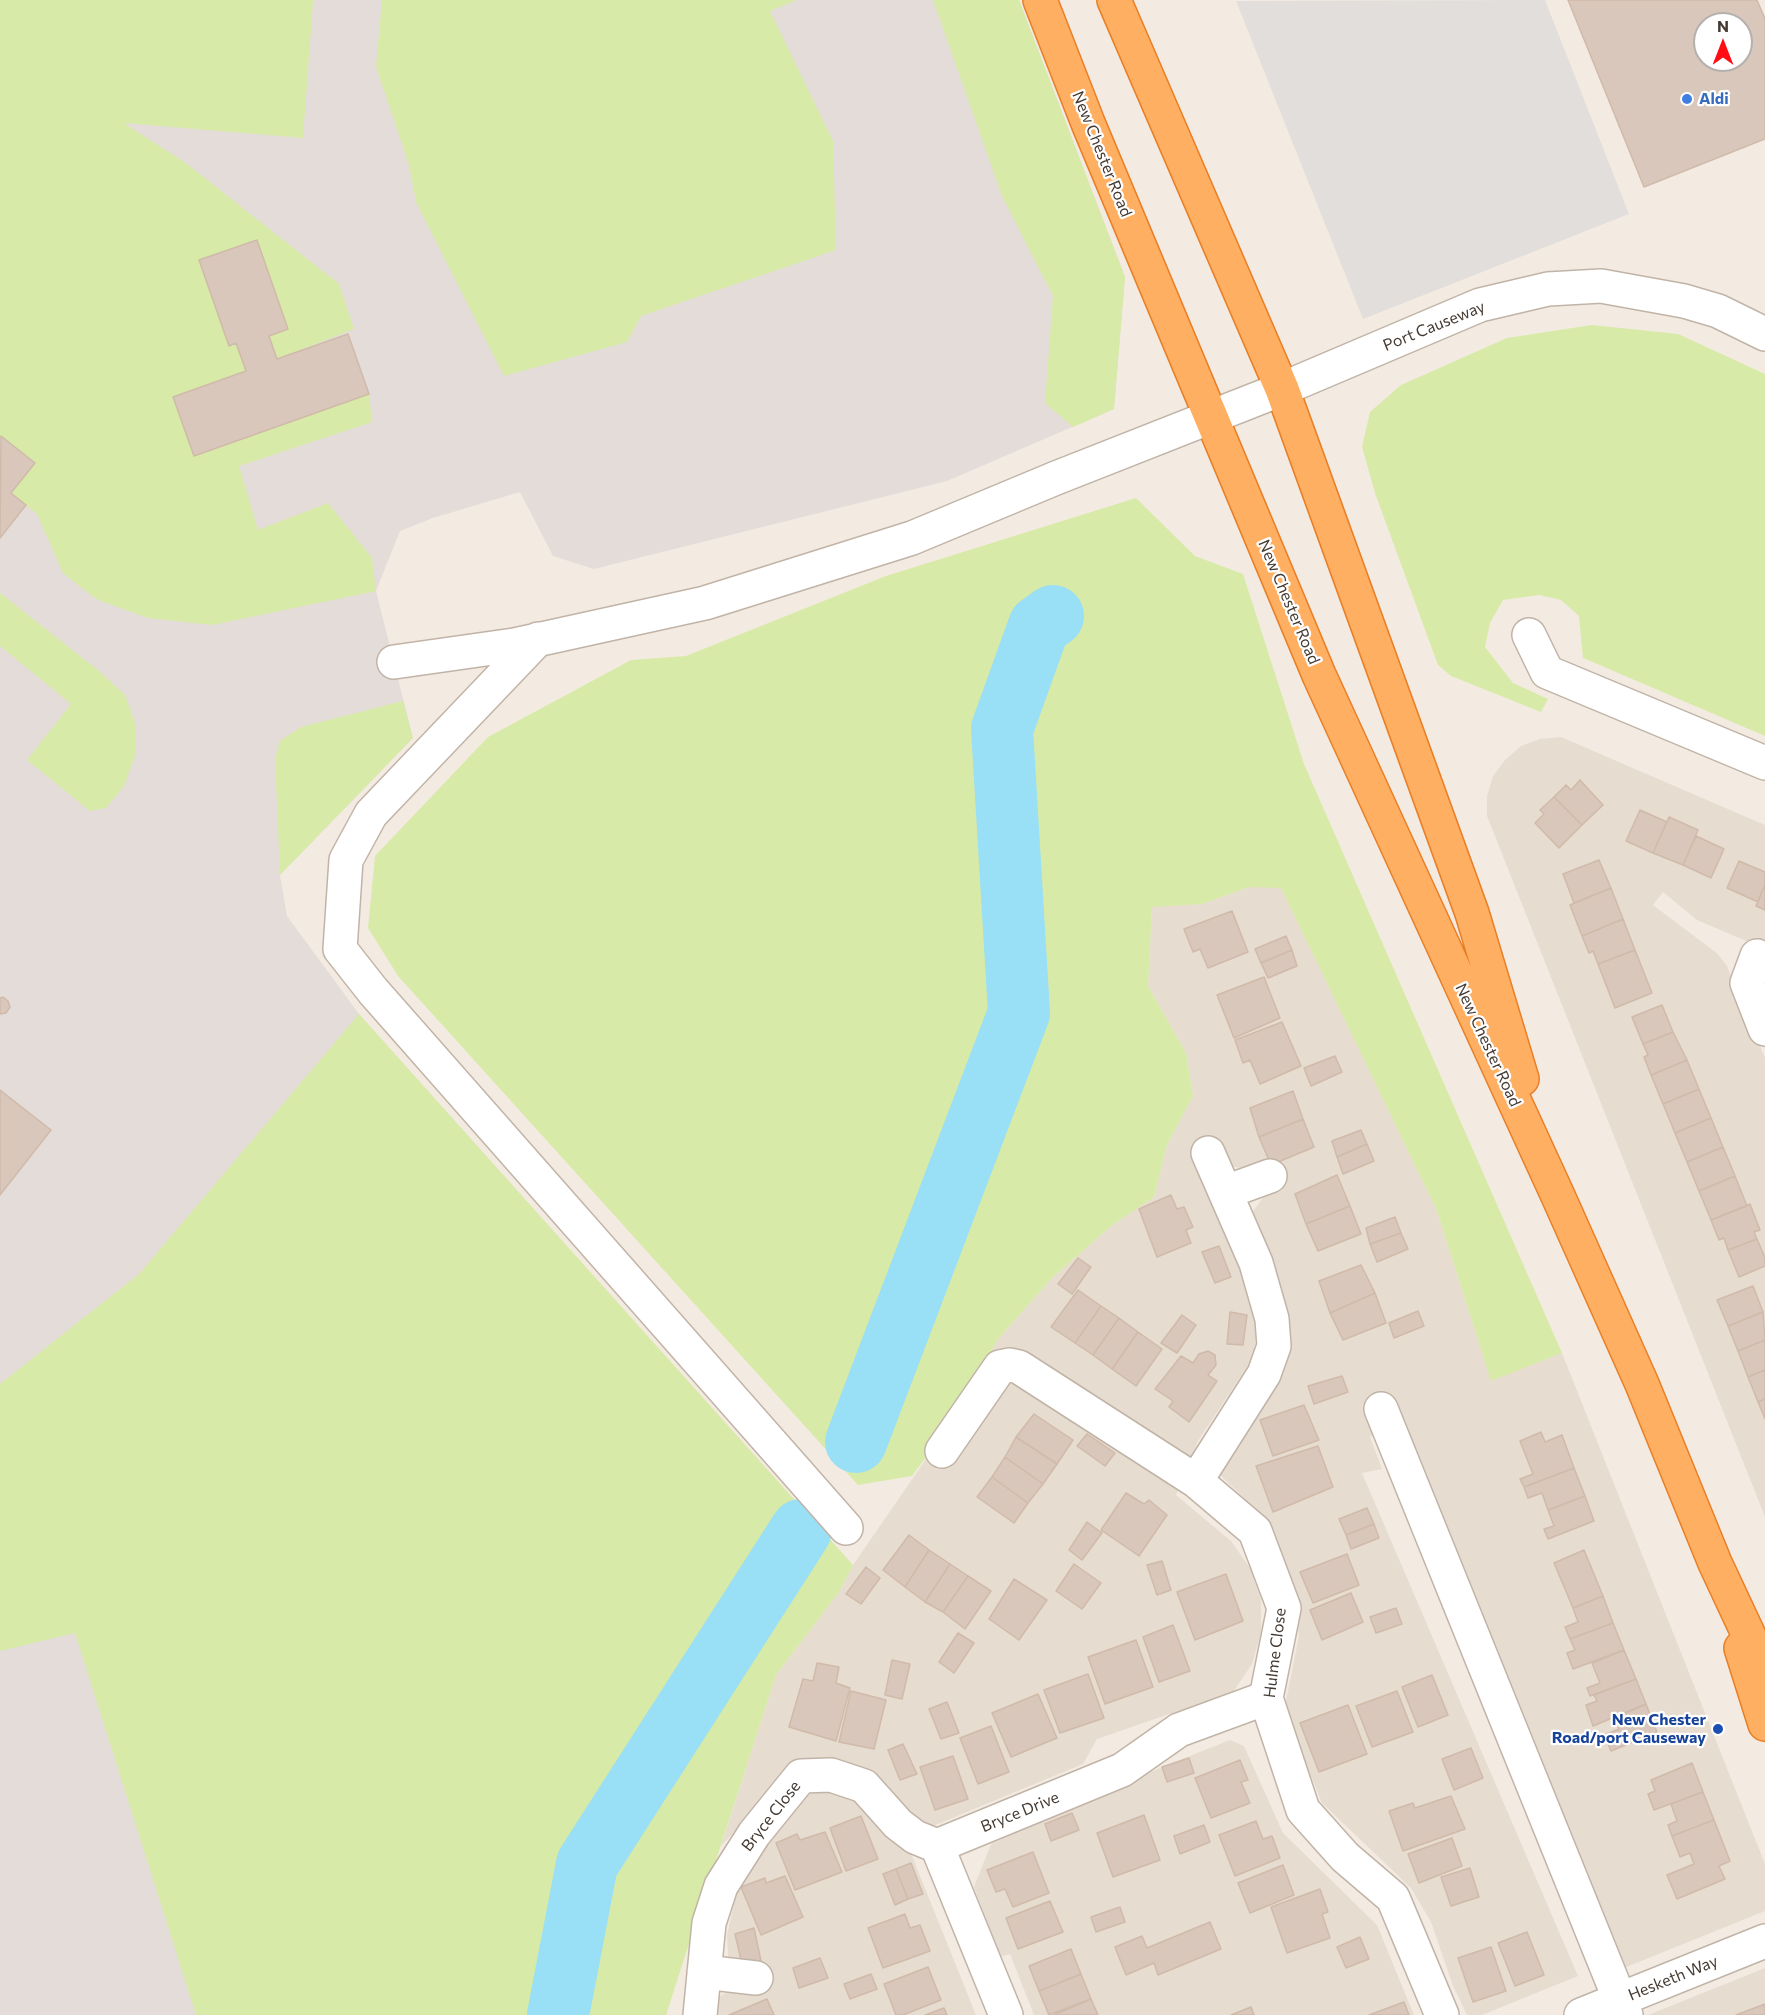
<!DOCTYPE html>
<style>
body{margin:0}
#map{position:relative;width:1765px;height:2015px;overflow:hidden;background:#f3ebe2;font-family:Commissioner,sans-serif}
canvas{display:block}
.north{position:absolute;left:1693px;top:12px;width:60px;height:60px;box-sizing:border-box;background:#fff;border:2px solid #b4b0ad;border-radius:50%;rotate:0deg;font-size:16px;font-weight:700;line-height:24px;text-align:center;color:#443a32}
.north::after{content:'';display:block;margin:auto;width:21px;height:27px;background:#ff0d12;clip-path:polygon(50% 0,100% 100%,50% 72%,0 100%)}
</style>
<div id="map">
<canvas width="1765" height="2015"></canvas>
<div class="north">N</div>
</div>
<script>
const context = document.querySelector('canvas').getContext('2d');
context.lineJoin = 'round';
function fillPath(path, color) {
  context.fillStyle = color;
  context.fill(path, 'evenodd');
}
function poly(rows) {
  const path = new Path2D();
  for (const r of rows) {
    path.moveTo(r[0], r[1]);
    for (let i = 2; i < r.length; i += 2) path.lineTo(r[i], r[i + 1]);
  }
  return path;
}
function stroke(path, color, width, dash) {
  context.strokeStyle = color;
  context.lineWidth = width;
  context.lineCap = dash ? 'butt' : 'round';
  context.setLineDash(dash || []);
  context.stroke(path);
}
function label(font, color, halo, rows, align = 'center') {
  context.font = font + ' Commissioner,sans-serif';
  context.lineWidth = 4.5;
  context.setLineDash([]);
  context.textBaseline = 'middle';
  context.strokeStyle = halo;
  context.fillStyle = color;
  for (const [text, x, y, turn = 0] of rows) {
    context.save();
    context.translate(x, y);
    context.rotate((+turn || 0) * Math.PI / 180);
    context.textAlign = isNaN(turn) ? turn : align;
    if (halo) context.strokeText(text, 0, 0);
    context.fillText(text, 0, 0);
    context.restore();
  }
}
const residential = poly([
 [1561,737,1765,825,1765,949,1697,920,1663,892,1653,905,1718,954,1727,966,1765,1058,1765,1517,1487,816,1487,796,1493,776,1505,760,1521,746,1540,739],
 [1249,887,1281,887,1437,1211,1491,1380,1562,1353,1765,1864,1765,1911,1624,1968,1402,1415,1370,1437,1382,1469,1362,1473,1578,1976,1482,2015,1467,2015,1453,1986,1431,1922,1411,1888,1322,1803,1293,1732,1286,1701,1299,1636,1289,1571,1259,1512,1219,1474,1281,1373,1253,1211,1263,1198,1283,1190,1274,1163,1251,1169,1234,1167,1225,1160,1193,1152,1260,1319,1252,1359,1198,1441,1176,1495,1231,1541,1250,1568,1261,1599,1261,1633,1252,1664,1233,1692,1097,1739,1083,1764,933,1826,904,1810,892,1792,864,1772,790,1771,721,1846,776,1675,839,1592,853,1565,946,1430,998,1339,1052,1278,1111,1226,1154,1197,1167,1145,1193,1096,1186,1053,1148,986,1152,906,1202,904],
 [1230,1740,1244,1746,1283,1833,1377,1925,1414,2015,1034,2015,1010,1954,1000,1957,974,1887,991,1844,1162,1767],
 [824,1790,851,1794,908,1846,976,2015,714,2015,718,1997,730,1991,727,1935,739,1882,799,1797],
 [1765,1968,1765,2015,1648,2015]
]);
const industrial = poly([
 [0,0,1019,0,1125,277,1114,409,947,481,594,569,553,556,520,492,433,518,400,531,376,591,413,738,280,875,287,916,359,1014,741,1441,355,2015,0,2015]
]);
const green = poly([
 [0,0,313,0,303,138,124,123,187,164,339,284,354,329,277,359,269,336,288,329,257,240,199,260,229,346,236,343,246,371,173,397,194,456,369,394,372,422,239,466,258,530,328,503,372,558,376,591,212,625,148,618,96,599,63,573,37,514,11,493,35,463,0,437],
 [382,0,797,0,770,11,833,141,836,250,641,316,627,342,504,376,416,202,409,165,376,67],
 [933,0,1019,0,1125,277,1114,409,1073,427,1045,403,1053,296,1002,196],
 [1592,325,1678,334,1765,374,1765,736,1583,658,1579,616,1561,600,1539,595,1503,600,1490,623,1485,647,1513,683,1548,699,1541,712,1451,676,1438,665,1376,496,1362,447,1370,412,1401,385,1507,338],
 [1136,498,1195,556,1243,574,1304,764,1562,1353,1491,1381,1437,1211,1281,888,1249,887,1202,904,1152,907,1148,986,1186,1053,1193,1096,1167,1145,1154,1197,1111,1226,1052,1278,998,1339,946,1430,912,1476,858,1485,398,976,368,928,375,856,488,737,631,660,686,656,886,576],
 [0,593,99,671,125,695,136,726,136,753,124,786,106,808,90,811,27,760,71,704,0,646],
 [403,701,413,738,280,875,275,759,280,741,301,727],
 [359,1014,853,1565,839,1592,776,1675,666,2015,196,2015,75,1633,0,1651,0,1384,139,1274]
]);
const parking = poly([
 [1545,0,1629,214,1363,319,1236,1]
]);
const river = poly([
 [856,1442,1019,1013,1002,729,1039,626,1053,616],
 [558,2015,587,1864,801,1530]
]);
const building = poly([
 [1568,0,1757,0,1765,19,1765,139,1644,187,1568,0],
 [1705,24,1741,24,1741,60,1705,60,1705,24],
 [257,240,288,329,269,336,277,359,348,334,369,394,194,456,173,397,246,371,236,343,229,346,199,260,257,240],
 [1,436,35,463,11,493,26,505,0,538,1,436],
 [1580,780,1603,805,1582,825,1554,797,1566,785,1571,790,1580,780],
 [1554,797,1582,825,1559,848,1535,823,1544,814,1540,810,1554,797],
 [1640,810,1667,822,1653,853,1626,841,1640,810],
 [1669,817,1698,830,1683,865,1653,853,1669,817],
 [1696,836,1724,849,1711,878,1683,865,1696,836],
 [1599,860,1611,888,1574,903,1563,874,1599,860],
 [1739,861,1765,872,1765,884,1758,902,1727,888,1739,861],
 [1765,884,1765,910,1756,906,1765,884],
 [1611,888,1623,919,1582,936,1570,905,1611,888],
 [1232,911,1248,952,1208,968,1200,949,1193,952,1184,929,1232,911],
 [1623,919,1635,950,1598,964,1593,951,1589,953,1582,936,1623,919],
 [1286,936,1292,950,1261,963,1255,949,1286,936],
 [1292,950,1297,966,1268,978,1261,963,1292,950],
 [1635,950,1652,993,1615,1008,1598,964,1635,950],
 [1264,977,1280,1018,1234,1038,1217,995,1264,977],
 [3,997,8,1001,10,1007,6,1013,0,1014,0,998,3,997],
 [1662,1005,1673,1032,1643,1044,1632,1017,1662,1005],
 [1282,1022,1301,1066,1260,1084,1250,1060,1243,1063,1235,1040,1282,1022],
 [1673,1032,1687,1060,1651,1075,1644,1057,1648,1055,1643,1044,1673,1032],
 [1335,1056,1342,1072,1311,1086,1304,1068,1335,1056],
 [1687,1060,1699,1089,1663,1104,1651,1075,1687,1060],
 [1699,1089,1711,1118,1675,1133,1663,1104,1699,1089],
 [0,1090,51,1130,0,1195,0,1090],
 [1293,1091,1303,1119,1259,1137,1250,1108,1293,1091],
 [1711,1118,1723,1147,1687,1162,1675,1133,1711,1118],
 [1303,1119,1314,1147,1271,1165,1259,1137,1303,1119],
 [1361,1130,1367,1144,1337,1157,1332,1141,1361,1130],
 [1367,1144,1374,1161,1343,1174,1337,1157,1367,1144],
 [1723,1147,1735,1176,1699,1191,1687,1162,1723,1147],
 [1337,1175,1350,1206,1306,1224,1295,1194,1337,1175],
 [1735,1176,1747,1206,1711,1220,1699,1191,1735,1176],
 [1171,1195,1177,1209,1184,1207,1193,1227,1186,1230,1191,1243,1157,1257,1139,1209,1171,1195],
 [1750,1204,1760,1230,1754,1232,1757,1239,1728,1250,1724,1238,1719,1240,1711,1220,1750,1204],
 [1350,1206,1361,1234,1318,1251,1306,1224,1350,1206],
 [1395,1217,1401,1233,1370,1244,1366,1228,1395,1217],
 [1401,1233,1408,1249,1377,1262,1370,1244,1401,1233],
 [1757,1239,1765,1258,1765,1266,1739,1277,1728,1250,1757,1239],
 [1219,1246,1231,1277,1215,1283,1202,1252,1219,1246],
 [1078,1258,1091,1267,1072,1294,1058,1284,1078,1258],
 [1361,1265,1375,1293,1330,1313,1319,1281,1361,1265],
 [1753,1286,1763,1312,1728,1326,1717,1300,1753,1286],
 [1078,1290,1101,1306,1075,1343,1051,1327,1078,1290],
 [1375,1293,1386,1323,1343,1340,1330,1313,1375,1293],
 [1101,1306,1119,1318,1093,1355,1075,1343,1101,1306],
 [1418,1311,1424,1326,1394,1338,1389,1323,1418,1311],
 [1230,1312,1247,1315,1243,1345,1227,1344,1230,1312],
 [1763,1312,1765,1340,1738,1351,1728,1326,1763,1312],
 [1182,1315,1196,1325,1177,1353,1161,1343,1182,1315],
 [1119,1318,1138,1332,1112,1369,1093,1355,1119,1318],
 [1138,1332,1162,1349,1136,1386,1112,1369,1138,1332],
 [1765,1340,1765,1370,1748,1377,1738,1351,1765,1340],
 [1208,1351,1215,1355,1216,1365,1208,1375,1217,1381,1189,1422,1169,1407,1173,1401,1155,1389,1181,1356,1193,1363,1199,1354,1208,1351],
 [1765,1370,1765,1399,1758,1402,1748,1377,1765,1370],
 [1342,1376,1348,1392,1314,1404,1308,1386,1342,1376],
 [1765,1399,1765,1419,1758,1402,1765,1399],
 [1304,1405,1319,1440,1273,1456,1260,1420,1304,1405],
 [1034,1414,1073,1440,1057,1464,1016,1437,1034,1414],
 [1541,1432,1545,1442,1562,1435,1574,1468,1524,1487,1520,1479,1533,1474,1520,1441,1541,1432],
 [1087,1434,1115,1453,1105,1466,1077,1446,1087,1434],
 [1016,1437,1057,1464,1043,1484,1005,1457,1016,1437],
 [1318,1446,1333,1487,1273,1512,1256,1466,1318,1446],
 [1005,1457,1043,1484,1028,1503,992,1477,1005,1457],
 [1574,1468,1585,1496,1548,1510,1542,1493,1528,1498,1524,1487,1574,1468],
 [992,1477,1028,1503,1014,1523,977,1497,992,1477],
 [1126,1493,1144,1504,1149,1500,1167,1515,1139,1556,1101,1530,1126,1493],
 [1585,1496,1594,1521,1548,1539,1544,1529,1554,1526,1548,1510,1585,1496],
 [1367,1508,1374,1524,1346,1535,1339,1519,1367,1508],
 [1087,1522,1102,1533,1082,1560,1069,1550,1087,1522],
 [1374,1524,1379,1538,1351,1549,1346,1535,1374,1524],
 [909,1535,929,1550,905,1587,883,1570,909,1535],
 [929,1550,950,1564,925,1602,905,1587,929,1550],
 [1584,1550,1603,1596,1573,1608,1554,1563,1584,1550],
 [1347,1554,1359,1585,1313,1603,1300,1572,1347,1554],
 [1162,1561,1171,1590,1157,1595,1147,1565,1162,1561],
 [950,1564,968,1576,943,1612,925,1602,950,1564],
 [1074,1564,1101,1583,1082,1609,1056,1591,1074,1564],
 [866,1567,880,1578,861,1604,846,1594,866,1567],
 [1226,1574,1243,1621,1195,1640,1177,1592,1226,1574],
 [968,1576,991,1591,965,1629,943,1612,968,1576],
 [1014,1579,1047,1600,1019,1640,989,1619,1014,1579],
 [1351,1593,1363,1622,1322,1640,1310,1610,1351,1593],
 [1603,1596,1613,1623,1570,1639,1565,1627,1578,1622,1573,1608,1603,1596],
 [1396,1608,1402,1624,1376,1633,1370,1617,1396,1608],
 [1613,1623,1624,1650,1573,1669,1567,1653,1575,1650,1570,1639,1613,1623],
 [1173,1625,1190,1671,1159,1682,1143,1637,1173,1625],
 [958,1633,974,1643,954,1673,939,1662,958,1633],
 [1136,1640,1153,1687,1105,1704,1088,1657,1136,1640],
 [1624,1650,1636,1679,1590,1696,1587,1688,1600,1683,1592,1663,1624,1650],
 [892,1660,910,1664,902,1699,885,1695,892,1660],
 [817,1663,839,1667,836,1683,850,1688,836,1741,789,1727,803,1679,813,1681,817,1663],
 [1088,1674,1104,1718,1060,1733,1044,1690,1088,1674],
 [1432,1675,1448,1715,1418,1727,1402,1687,1432,1675],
 [1636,1679,1646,1704,1593,1726,1586,1705,1597,1701,1594,1695,1636,1679],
 [851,1691,886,1700,874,1749,839,1742,851,1691],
 [1397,1691,1413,1732,1372,1747,1356,1706,1397,1691],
 [1038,1694,1057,1738,1011,1757,992,1713,1038,1694],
 [947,1702,959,1733,941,1739,929,1709,947,1702],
 [1646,1704,1657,1732,1611,1751,1604,1735,1619,1729,1614,1718,1646,1704],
 [1348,1705,1367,1754,1319,1772,1300,1723,1348,1705],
 [991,1726,1009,1772,978,1784,960,1738,991,1726],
 [903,1744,917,1774,900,1780,888,1750,903,1744],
 [1471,1748,1483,1778,1454,1790,1442,1759,1471,1748],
 [953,1756,968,1799,935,1810,920,1767,953,1756],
 [1189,1758,1194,1773,1167,1782,1162,1767,1189,1758],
 [1240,1760,1248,1780,1241,1782,1250,1803,1211,1818,1195,1778,1240,1760],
 [1692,1763,1703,1792,1654,1810,1648,1794,1655,1791,1651,1780,1692,1763],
 [1703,1792,1714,1820,1672,1836,1668,1825,1677,1821,1671,1804,1703,1792],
 [1451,1796,1465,1829,1403,1851,1389,1811,1413,1803,1415,1808,1451,1796],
 [1072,1813,1079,1830,1051,1841,1045,1824,1072,1813],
 [1144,1815,1160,1860,1113,1877,1097,1833,1144,1815],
 [861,1816,878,1859,846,1871,830,1828,861,1816],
 [1714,1820,1730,1861,1719,1866,1725,1879,1677,1899,1667,1875,1694,1864,1690,1853,1680,1857,1672,1836,1714,1820],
 [1256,1821,1263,1839,1272,1836,1280,1858,1235,1876,1219,1835,1256,1821],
 [1204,1825,1210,1842,1180,1854,1174,1836,1204,1825],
 [825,1832,842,1872,795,1890,776,1843,797,1834,800,1840,825,1832],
 [1452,1838,1462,1866,1419,1883,1408,1854,1452,1838],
 [1033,1852,1049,1893,1013,1907,1005,1889,996,1892,987,1870,1033,1852],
 [911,1863,923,1894,908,1899,896,1869,911,1863],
 [1283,1865,1294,1895,1250,1913,1238,1883,1283,1865],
 [1470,1868,1479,1897,1451,1906,1441,1877,1470,1868],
 [896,1869,908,1899,895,1905,883,1874,896,1869],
 [785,1876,803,1917,761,1935,741,1887,765,1878,766,1883,785,1876],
 [1320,1889,1328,1912,1322,1914,1330,1938,1287,1953,1271,1907,1320,1889],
 [1050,1901,1063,1932,1018,1949,1006,1918,1050,1901],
 [1120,1907,1125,1922,1096,1932,1091,1917,1120,1907],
 [905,1914,910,1928,920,1925,930,1951,883,1968,868,1928,905,1914],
 [1210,1922,1221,1949,1158,1975,1154,1963,1126,1975,1115,1947,1142,1936,1147,1948,1210,1922],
 [754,1928,761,1961,742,1964,735,1934,754,1928],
 [1527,1932,1544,1975,1515,1986,1498,1943,1527,1932],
 [1360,1937,1369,1959,1346,1968,1337,1947,1360,1937],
 [1491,1947,1506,1991,1473,2002,1458,1958,1491,1947],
 [1071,1949,1081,1974,1039,1991,1029,1966,1071,1949],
 [820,1958,828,1978,799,1988,793,1968,820,1958],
 [928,1967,941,2000,903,2015,896,2015,884,1984,928,1967],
 [871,1974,877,1989,850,1999,844,1984,871,1974],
 [1081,1974,1091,1999,1049,2015,1039,1991,1081,1974],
 [767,1999,774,2015,729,2015,767,1999],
 [1091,1999,1098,2015,1054,2015,1091,1999],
 [1404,2002,1409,2015,1369,2015,1404,2002],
 [1765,2004,1765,2015,1736,2015,1765,2004],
 [1251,2007,1254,2015,1231,2015,1251,2007],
 [944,2008,947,2015,925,2015,944,2008]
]);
const minor = poly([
 [1529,635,1547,672,1765,763],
 [538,639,371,814,346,860,340,949,373,991,846,1528],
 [394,662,514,645,705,603,912,538,1056,478,1282,389,1480,305,1548,289,1601,286,1684,301,1718,311,1765,334],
 [1765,960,1757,956,1747,983,1765,1029],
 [1208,1153,1256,1263,1272,1319,1274,1346,1264,1374,1196,1481,1255,1531,1284,1608,1266,1698,1303,1810,1345,1857,1393,1898,1442,2015],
 [1226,1192,1270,1176],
 [1381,1409,1626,2015],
 [942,1451,1000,1367,1010,1365,1019,1367,1196,1481],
 [937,1846,1122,1770,1179,1730,1266,1698],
 [937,1846,1006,2015],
 [704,1972,756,1978],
 [700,2015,709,1923,721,1886,754,1834,801,1776,831,1775,864,1786,898,1824,915,1837,937,1846],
 [1581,2015,1765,1941]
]);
const highway = poly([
 [1040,0,1088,123,1319,675,1558,1196,1642,1384,1715,1563,1765,1670],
 [1114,0,1282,389,1472,913,1522,1079],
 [1741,1648,1765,1724]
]);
const markers = [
 [1687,99,6,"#3f7fe0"],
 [1718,1729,6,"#1a4fb4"]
];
const shopNames = [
 ["Aldi",1699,99]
];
const streetNames = [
 ["New Chester Road",1102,154,68],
 ["Port Causeway",1434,326,-22],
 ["New Chester Road",1289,602,67],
 ["New Chester Road",1488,1045,65],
 ["Hulme Close",1275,1653,-83],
 ["Bryce Drive",1020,1812,-22],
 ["Bryce Close",771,1816,-52],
 ["Hesketh Way",1673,1978,-22]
];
const transitNames = [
 ["New Chester",1706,1720],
 ["Road/port Causeway",1706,1738]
];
fillPath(residential, '#e7dcd0');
fillPath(industrial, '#e4dcd8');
fillPath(green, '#d8eaa7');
fillPath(parking, '#e2dedb');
stroke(river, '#99dff5', 62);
fillPath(building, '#d8c7ba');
stroke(building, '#d0baaa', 1.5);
stroke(minor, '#c1b4a7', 36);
stroke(highway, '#e87f27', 36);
stroke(minor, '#fff', 33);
stroke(highway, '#ffaf61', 33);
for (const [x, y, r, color] of markers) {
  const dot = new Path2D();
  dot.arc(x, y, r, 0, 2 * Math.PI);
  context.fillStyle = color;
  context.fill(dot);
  stroke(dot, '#fff', 2);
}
label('bold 16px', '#366cbe', '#fff', shopNames, 'left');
label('16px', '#443a32', '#fff', streetNames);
label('bold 16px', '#164399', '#fff', transitNames, 'right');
</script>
